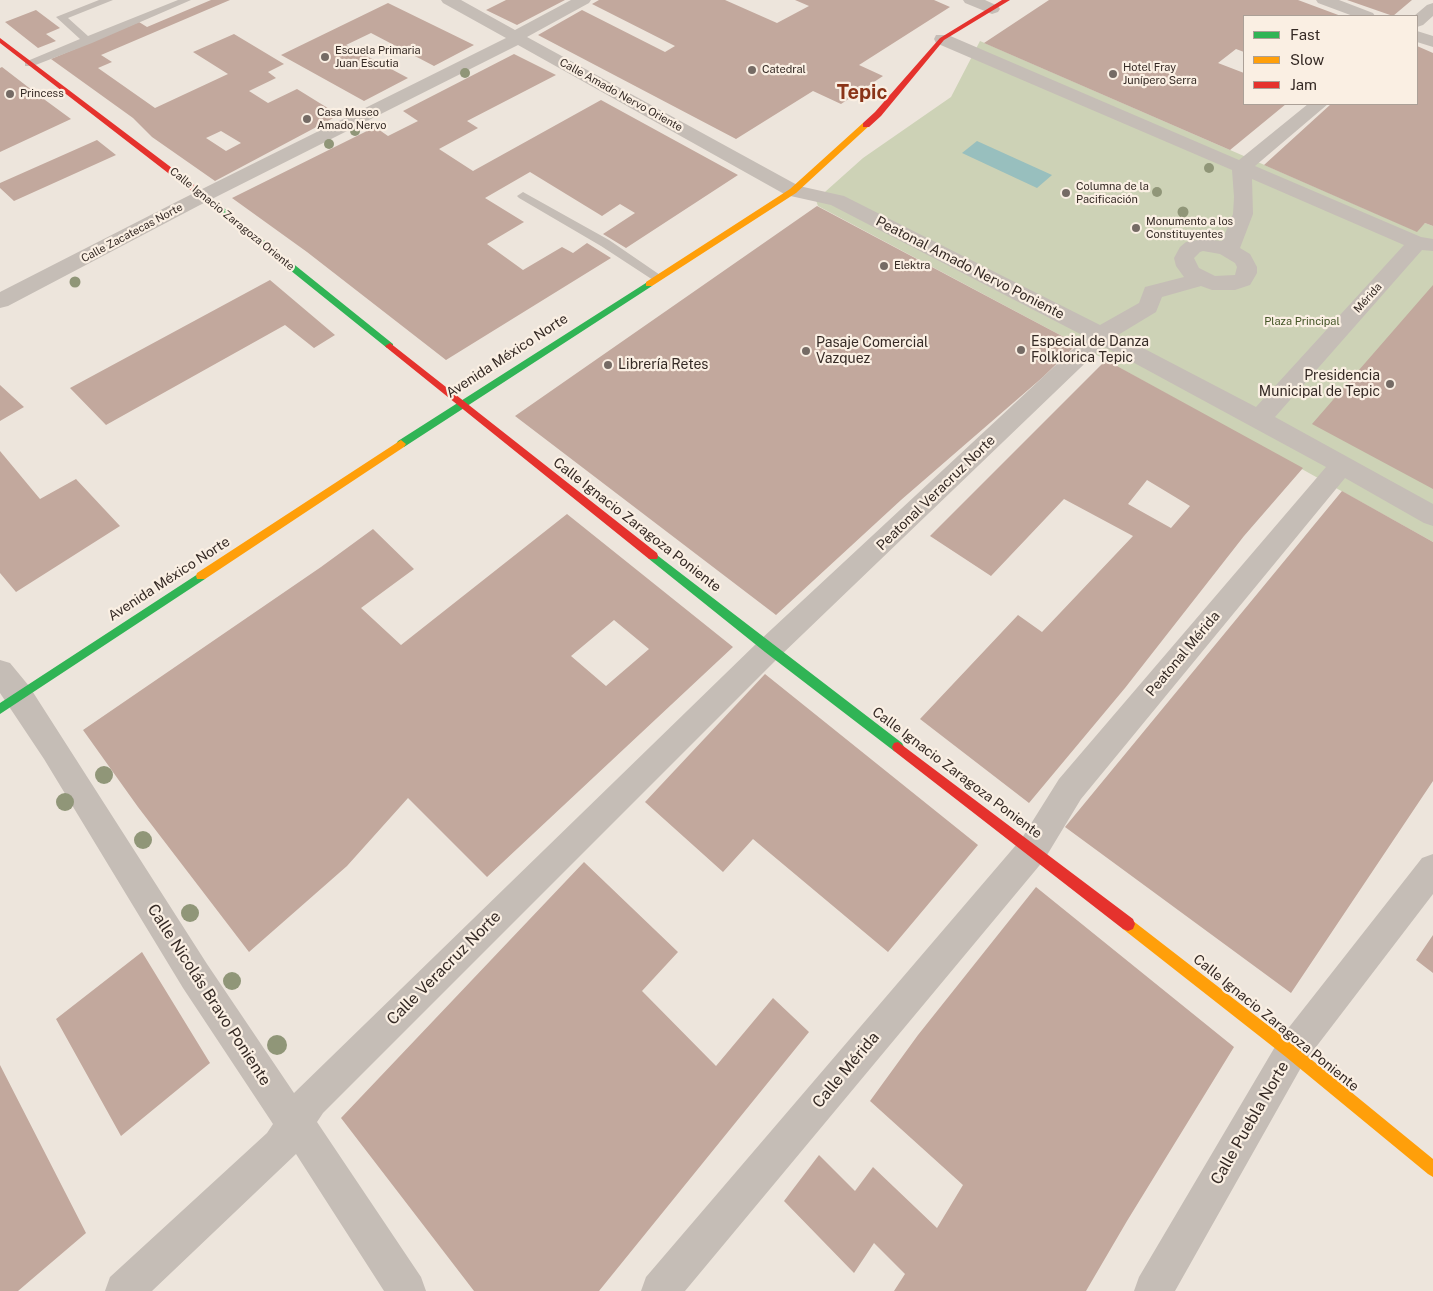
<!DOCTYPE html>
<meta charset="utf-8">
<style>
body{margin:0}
#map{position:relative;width:1433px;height:1291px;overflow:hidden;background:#ede5dc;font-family:"Public Sans",sans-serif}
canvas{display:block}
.legend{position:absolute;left:1243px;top:15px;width:175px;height:90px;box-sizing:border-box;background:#faefe3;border:1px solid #aba097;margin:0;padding:6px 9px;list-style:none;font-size:15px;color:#352a25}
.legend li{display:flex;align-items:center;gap:10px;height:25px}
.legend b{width:25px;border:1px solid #aba097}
</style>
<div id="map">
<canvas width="1433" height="1291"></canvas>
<ul class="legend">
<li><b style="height:6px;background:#30b455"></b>Fast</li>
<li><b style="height:6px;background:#ff9f0a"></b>Slow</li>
<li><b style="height:6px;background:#e5322d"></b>Jam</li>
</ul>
</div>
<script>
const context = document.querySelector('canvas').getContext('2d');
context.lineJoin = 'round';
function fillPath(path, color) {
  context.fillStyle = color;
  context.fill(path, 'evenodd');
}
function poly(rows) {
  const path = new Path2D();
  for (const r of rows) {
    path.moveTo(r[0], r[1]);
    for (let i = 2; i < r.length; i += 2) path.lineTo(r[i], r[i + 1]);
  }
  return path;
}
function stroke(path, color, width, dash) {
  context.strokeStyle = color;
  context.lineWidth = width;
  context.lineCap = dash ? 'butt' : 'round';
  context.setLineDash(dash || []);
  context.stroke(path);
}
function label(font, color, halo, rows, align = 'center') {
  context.font = font + ' "Public Sans",sans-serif';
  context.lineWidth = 4.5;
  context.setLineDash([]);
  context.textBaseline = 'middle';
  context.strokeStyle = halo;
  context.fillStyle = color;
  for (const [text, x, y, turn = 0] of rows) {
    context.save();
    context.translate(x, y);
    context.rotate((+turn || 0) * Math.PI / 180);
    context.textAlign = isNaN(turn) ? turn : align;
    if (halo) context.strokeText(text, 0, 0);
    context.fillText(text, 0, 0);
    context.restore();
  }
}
const green = poly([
 [980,41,1416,231,1425,223,1433,226,1433,542,1077,344,818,206,816,200,863,158,951,97]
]);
const water = poly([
 [977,141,1052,175,1037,188,962,153]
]);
const building = poly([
 [211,0,230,0,101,55,112,62,98,68,155,108,228,74,193,52,234,34,284,64,268,72,276,78,249,91,268,103,297,89,339,115,215,181,152,137,133,118,51,59,139,22,147,27],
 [221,131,241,143,226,151,206,138],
 [506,0,565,0,517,25,486,10],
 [599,0,725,0,777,23,809,6,795,0,934,0,950,7,859,65,883,76,841,104,813,91,736,139,538,35,582,10,665,52,675,46,592,4],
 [1049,0,1298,0,1341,16,1244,16,1244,52,1236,49,1218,63,1244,73,1244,104,1286,104,1230,150,984,43],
 [1347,0,1412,0,1393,16],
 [388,3,474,45,434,66,371,33,346,45,408,78,364,101,281,55],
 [36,10,60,28,46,34,56,41,38,48,5,22],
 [1417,46,1433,53,1433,226,1425,223,1417,232,1264,165,1331,104,1417,104],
 [514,54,556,75,467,121,478,128,439,149,473,171,601,100,738,175,626,248,603,234,635,213,620,204,602,216,530,172,485,198,524,222,487,244,523,270,562,247,573,253,587,243,611,258,446,360,307,252,232,198,375,127,388,136,418,121,403,111],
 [2,67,41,97,71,119,0,152,0,68],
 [97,140,116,155,14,201,0,188,0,183],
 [817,206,1077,344,1043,377,901,500,776,615,515,416],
 [270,280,335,335,314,348,285,325,106,425,70,388],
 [1433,285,1433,489,1312,424],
 [1106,360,1303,468,1244,536,1125,688,1029,803,920,719,1018,615,1042,632,1133,536,1064,499,991,576,930,536],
 [1147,480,1190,506,1171,528,1128,504],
 [0,385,24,407,0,421],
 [0,451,40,499,76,479,120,526,16,592,0,573],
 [1342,491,1433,542,1433,781,1291,993,1065,827],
 [567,514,733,647,487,877,408,798,347,866,249,952,138,807,83,730,321,567,373,529,414,569,361,608,401,645],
 [614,620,649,649,606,686,571,656],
 [765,674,978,845,888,952,753,839,723,872,645,802],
 [584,862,678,952,642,991,716,1066,773,998,809,1032,599,1291,474,1291,341,1118],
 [1036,887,1234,1047,1127,1221,1086,1291,894,1291,905,1274,874,1243,854,1273,784,1201,819,1155,855,1191,873,1167,937,1228,963,1185,870,1101,918,1035],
 [1433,935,1433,973,1416,960],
 [142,952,210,1063,121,1136,56,1019],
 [0,1065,86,1233,18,1291,0,1291]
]);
const lane = poly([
 [99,0,113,0,68,18,88,36,178,0,191,0,92,43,33,66,25,66,25,62,80,39,56,17,99,0],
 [523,192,609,240,663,277,657,281,653,280,601,246,519,198,517,196,523,192]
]);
const street = poly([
 [441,0,461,0,515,30,571,0,591,0,589,3,527,37,799,186,844,196,1100,325,1139,303,1145,287,1184,277,1176,266,1174,258,1180,247,1186,242,1203,239,1222,241,1233,214,1234,197,1232,170,936,43,934,39,936,35,948,35,1239,160,1308,104,1328,104,1255,166,1421,237,1433,239,1433,251,1422,250,1275,417,1433,504,1433,526,1424,523,1345,478,1081,799,1044,860,685,1291,641,1291,646,1277,1022,838,1059,779,1326,467,1103,346,779,657,323,1113,317,1122,421,1277,426,1291,384,1291,296,1154,152,1291,105,1291,110,1277,267,1133,273,1124,183,988,44,759,0,693,0,660,10,663,29,686,207,964,294,1093,759,641,1086,337,831,205,786,195,518,45,198,206,8,306,0,308,0,292,184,198,506,38,443,3,441,0],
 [1252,179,1404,245,1256,407,1118,335,1156,312,1162,297,1201,286,1212,290,1235,290,1250,285,1257,273,1257,267,1250,254,1240,248,1253,214,1252,179],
 [1203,251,1220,254,1235,263,1237,267,1235,275,1215,276,1199,268,1194,258,1200,252,1203,251],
 [963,0,985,0,998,6,1000,9,998,12,992,14,965,3,963,0],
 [1316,0,1339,0,1373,13,1375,16,1353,16,1318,3,1316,0],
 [1433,3,1433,16,1423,25,1417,27,1417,16,1414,16,1427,5,1433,3],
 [1417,31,1433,36,1433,47,1417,42,1417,31],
 [1433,854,1433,894,1303,1064,1175,1291,1134,1291,1139,1277,1279,1040,1422,858,1433,854]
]);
const fast = poly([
 [203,196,209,196,393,344,393,348,387,348,203,200,203,196],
 [649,281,652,282,652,286,404,447,398,447,396,444,398,441,649,281],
 [653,552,902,743,904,747,902,751,898,752,894,751,765,652,649,559,648,556,649,553,653,552],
 [201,572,205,573,206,576,205,579,0,714,0,703,201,572]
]);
const slow = poly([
 [863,123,870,125,796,193,652,286,646,286,646,282,790,189,863,123],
 [401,440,406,444,404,447,205,579,197,579,196,576,197,573,401,440],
 [1128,917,1296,1047,1433,1159,1433,1177,1428,1174,1286,1057,1123,929,1121,924,1123,919,1128,917]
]);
const jam = poly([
 [1002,0,1010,0,944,40,881,116,869,127,863,127,863,123,875,112,940,38,1002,0],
 [0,38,209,196,209,200,203,200,0,43,0,38],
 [390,343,657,553,658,556,657,559,649,559,387,348,385,346,390,343],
 [898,742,1133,919,1135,924,1133,929,1128,931,1123,929,894,751,892,747,894,743,898,742]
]);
const trees = [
 [465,73,5],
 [355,131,5],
 [329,144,5],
 [1209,168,5],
 [1157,192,5],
 [1183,212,5.5],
 [75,282,5.5],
 [104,775,9],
 [65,802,9],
 [143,840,9],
 [190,913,9],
 [232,981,9],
 [277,1045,10]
];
const markers = [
 [325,57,5,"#756b65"],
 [752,70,5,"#756b65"],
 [1113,74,5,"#756b65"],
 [10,94,5,"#756b65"],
 [307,119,5,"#756b65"],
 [1066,193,5,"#756b65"],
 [1136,228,5,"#756b65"],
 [884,266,5,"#756b65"],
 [1021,350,5,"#756b65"],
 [806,351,5,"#756b65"],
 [608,365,5,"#756b65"],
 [1390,384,5,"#756b65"]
];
const farPoinames = [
 ["Escuela Primaria",335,51],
 ["Juan Escutia",335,64],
 ["Hotel Fray",1123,68],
 ["Junípero Serra",1123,81],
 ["Catedral",762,70],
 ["Princess",20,94],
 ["Casa Museo",317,113],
 ["Amado Nervo",317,126],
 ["Columna de la",1076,187],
 ["Pacificación",1076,200],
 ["Monumento a los",1146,222],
 ["Constituyentes",1146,235],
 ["Elektra",894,266]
];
const farStreetnames = [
 ["Calle Amado Nervo Oriente",621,95,29],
 ["Calle Ignacio Zaragoza Oriente",232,219,39],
 ["Calle Zacatecas Norte",132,233,-28],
 ["Mérida",1368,298,-48]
];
const farParknames = [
 ["Plaza Principal",1302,322]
];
const streetNames = [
 ["Peatonal Amado Nervo Poniente",970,268,27],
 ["Avenida México Norte",507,356,-33],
 ["Peatonal Veracruz Norte",936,493,-44],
 ["Calle Ignacio Zaragoza Poniente",637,525,38],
 ["Avenida México Norte",169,579,-33],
 ["Peatonal Mérida",1183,654,-50],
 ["Calle Ignacio Zaragoza Poniente",957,773,37],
 ["Calle Ignacio Zaragoza Poniente",1276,1023,39]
];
const poiNames = [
 ["Especial de Danza",1031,342],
 ["Folklorica Tepic",1031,358],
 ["Pasaje Comercial",816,343],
 ["Vazquez",816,359],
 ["Librería Retes",618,365],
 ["Presidencia",1380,376,"right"],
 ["Municipal de Tepic",1380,392,"right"]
];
const nearStreetnames = [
 ["Calle Veracruz Norte",444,968,-45],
 ["Calle Nicolás Bravo Poniente",209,995,57],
 ["Calle Mérida",846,1070,-50],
 ["Calle Puebla Norte",1250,1123,-60]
];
const farTownnames = [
 ["Tepic",862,93]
];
fillPath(green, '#cdd2b6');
fillPath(water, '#98bfbe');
fillPath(building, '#c2a89d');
fillPath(lane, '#c5bdb6');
fillPath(street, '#c5bdb6');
fillPath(fast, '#30b455');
fillPath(slow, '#ff9f0a');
fillPath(jam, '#e5322d');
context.fillStyle = '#909678';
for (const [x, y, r] of trees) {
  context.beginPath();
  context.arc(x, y, r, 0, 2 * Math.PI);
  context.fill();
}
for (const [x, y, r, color] of markers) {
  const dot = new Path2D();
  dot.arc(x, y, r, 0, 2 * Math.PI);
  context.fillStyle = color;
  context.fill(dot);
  stroke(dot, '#faefe3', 2);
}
label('11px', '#352a25', '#faefe3', farPoinames, 'left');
label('11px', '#352a25', '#faefe3', farStreetnames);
label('11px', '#445527', '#faefe3', farParknames);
label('14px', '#352a25', '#faefe3', streetNames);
label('14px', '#352a25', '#faefe3', poiNames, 'left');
label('16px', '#352a25', '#faefe3', nearStreetnames);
label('bold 20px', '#8a3418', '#faefe3', farTownnames);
</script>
